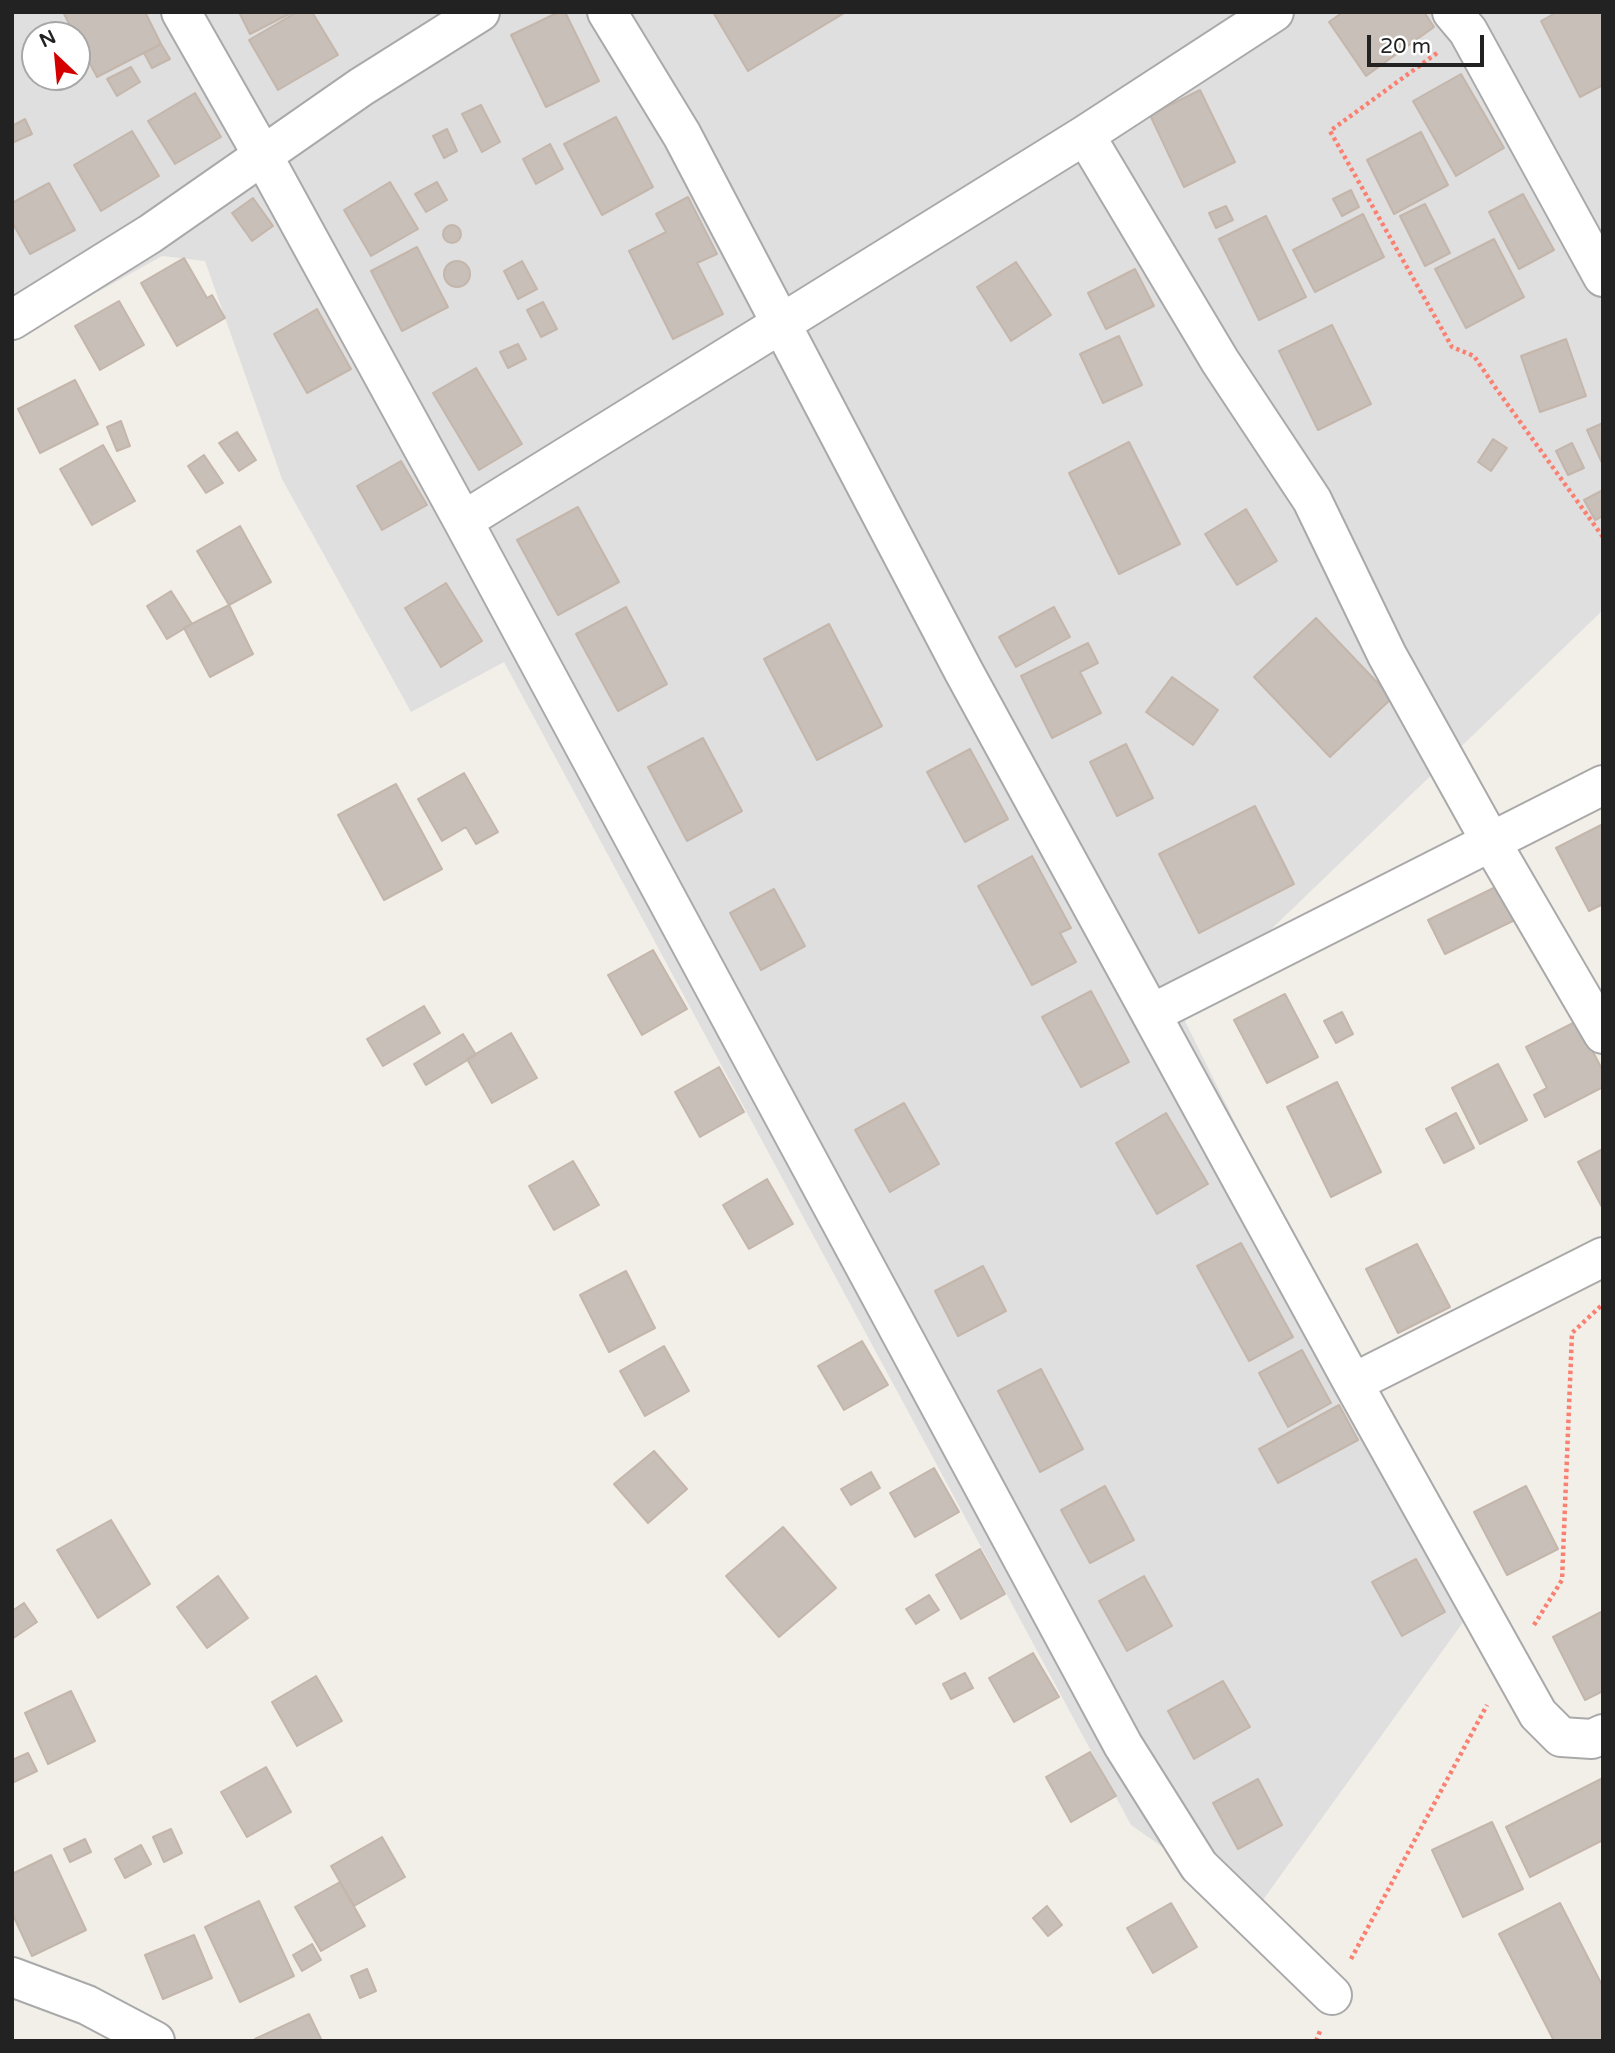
<!DOCTYPE html>
<style>
body{margin:0}
#map{position:relative;width:1615px;height:2053px;overflow:hidden;background:#f2efe9;font-family:"Varela Round",sans-serif}
canvas{display:block}
.frame{position:absolute;inset:0;border:14px solid #222;pointer-events:none}
.north{position:absolute;left:21px;top:21px;width:70px;height:70px;box-sizing:border-box;background:#fff;border:2px solid #a7a7a7;border-radius:50%;rotate:334deg;font-size:19px;font-weight:700;line-height:28px;text-align:center;color:#222}
.north::after{content:'';display:block;margin:auto;width:24px;height:32px;background:#d40000;clip-path:polygon(50% 0,100% 100%,50% 72%,0 100%)}
.scale{position:absolute;left:1367px;top:35px;width:117px;height:32px;box-sizing:border-box;border:4px solid #222;border-top:0;padding-left:9px;font-size:21px;line-height:24px;white-space:nowrap;color:#222;-webkit-text-stroke:5px #fff;paint-order:stroke}
</style>
<div id="map">
<canvas width="1615" height="2053"></canvas>
<div class="frame"></div>
<div class="north">N</div>
<div class="scale">20 m</div>
</div>
<script>
const context = document.querySelector('canvas').getContext('2d');
context.lineJoin = 'round';
function fillPath(path, color) {
  context.fillStyle = color;
  context.fill(path, 'evenodd');
}
function poly(rows) {
  const path = new Path2D();
  for (const r of rows) {
    if (r.length === 3) {
      path.moveTo(r[0] + r[2], r[1]);
      path.arc(r[0], r[1], r[2], 0, 2 * Math.PI);
      continue;
    }
    path.moveTo(r[0], r[1]);
    for (let i = 2; i < r.length; i += 2) path.lineTo(r[i], r[i + 1]);
  }
  return path;
}
function stroke(path, color, width, dash) {
  context.strokeStyle = color;
  context.lineWidth = width;
  context.lineCap = dash ? 'butt' : 'round';
  context.setLineDash(dash || []);
  context.stroke(path);
}
const residential = poly([
 [12,12,1603,12,1603,610,1182,1015,1474,1607,1255,1911,1131,1825,504,662,411,712,282,479,205,261,162,256,12,340],
 [35,35,77,35,77,77,35,77]
]);
const building = poly([
 [63,12,145,12,161,44,97,77,77,39,77,35,75,35,63,12],
 [239,12,293,12,250,34,239,12],
 [297,12,312,12,338,55,278,90,249,40,297,12],
 [559,12,565,12,599,81,546,107,511,35,559,12],
 [713,12,846,12,748,71,713,12],
 [1343,12,1424,12,1434,27,1366,76,1329,22,1343,12],
 [1557,12,1603,12,1603,85,1580,97,1541,21,1557,12],
 [161,44,170,59,152,68,144,53,161,44],
 [131,67,140,82,117,96,107,79,131,67],
 [1461,74,1504,148,1456,176,1413,101,1461,74],
 [1200,90,1235,162,1184,187,1150,115,1200,90],
 [195,93,221,137,175,164,148,121,195,93],
 [481,105,500,142,482,152,462,114,481,105],
 [616,117,653,187,602,215,564,144,616,117],
 [25,119,32,134,12,143,12,126,25,119],
 [447,129,457,151,444,158,433,136,447,129],
 [132,131,159,176,101,211,74,165,132,131],
 [1421,132,1448,185,1394,214,1367,160,1421,132],
 [550,144,563,169,536,184,523,159,550,144],
 [390,182,418,229,371,256,344,210,390,182],
 [437,182,447,200,426,212,415,194,437,182],
 [49,183,75,230,30,254,12,222,12,203,49,183],
 [1351,190,1359,207,1342,216,1333,199,1351,190],
 [1523,194,1554,250,1519,269,1489,212,1523,194],
 [688,197,717,254,697,263,723,314,673,339,629,251,666,232,656,214,688,197],
 [253,198,273,226,252,241,232,213,253,198],
 [1425,204,1450,253,1425,266,1400,216,1425,204],
 [1226,206,1233,220,1216,228,1209,213,1226,206],
 [1363,214,1384,257,1315,292,1293,250,1363,214],
 [1266,216,1306,297,1259,320,1219,239,1266,216],
 [452,234,9],
 [1494,239,1524,297,1466,328,1435,269,1494,239],
 [417,247,448,307,402,331,371,271,417,247],
 [184,258,207,298,212,295,225,318,177,346,141,283,184,258],
 [457,274,13],
 [522,261,537,289,518,299,504,271,522,261],
 [1016,262,1051,315,1011,341,977,287,1016,262],
 [1135,269,1154,306,1106,329,1088,293,1135,269],
 [119,301,144,345,100,370,75,326,119,301],
 [543,302,557,329,541,337,527,310,543,302],
 [317,309,351,369,307,393,274,334,317,309],
 [1332,325,1371,404,1318,430,1279,351,1332,325],
 [1119,336,1142,385,1103,403,1080,354,1119,336],
 [1566,339,1586,396,1540,412,1521,356,1566,339],
 [518,344,526,359,508,368,500,352,518,344],
 [476,368,522,444,479,470,433,393,476,368],
 [75,380,98,424,40,453,18,409,75,380],
 [121,421,130,446,117,451,107,427,121,421],
 [1603,423,1603,465,1587,430,1603,423],
 [237,432,256,460,239,471,219,443,237,432],
 [1493,439,1507,448,1491,471,1478,462,1493,439],
 [1129,442,1180,544,1119,574,1069,473,1129,442],
 [1572,443,1584,468,1568,475,1556,451,1572,443],
 [103,445,135,501,92,525,60,469,103,445],
 [204,455,223,483,206,493,188,466,204,455],
 [401,461,427,505,382,530,357,486,401,461],
 [1603,490,1603,516,1595,520,1584,500,1603,490],
 [578,507,619,582,558,615,517,540,578,507],
 [1246,509,1277,561,1237,585,1205,534,1246,509],
 [240,526,271,582,229,605,197,551,240,526],
 [446,583,482,641,441,667,405,608,446,583],
 [171,591,192,624,167,639,147,606,171,591],
 [229,605,253,654,210,677,184,628,229,605],
 [626,607,667,684,618,711,576,634,626,607],
 [1054,607,1070,637,1016,667,999,637,1054,607],
 [1316,618,1392,698,1330,757,1254,677,1316,618],
 [829,624,882,726,817,760,764,659,829,624],
 [1088,643,1098,663,1080,672,1101,713,1052,738,1021,676,1088,643],
 [1172,677,1218,710,1193,745,1146,712,1172,677],
 [703,738,742,811,687,841,648,767,703,738],
 [1126,744,1153,798,1117,816,1090,762,1126,744],
 [970,749,1008,819,965,842,927,772,970,749],
 [464,773,498,832,476,844,466,827,442,841,418,799,464,773],
 [396,784,442,869,384,900,338,815,396,784],
 [1255,806,1294,884,1199,933,1159,854,1255,806],
 [1603,824,1603,904,1589,911,1556,848,1603,824],
 [1032,856,1071,928,1060,933,1076,962,1032,985,978,886,1032,856],
 [1506,882,1523,916,1445,954,1428,920,1506,882],
 [774,889,805,946,761,970,730,913,774,889],
 [653,950,687,1009,642,1035,608,975,653,950],
 [1091,991,1129,1062,1081,1087,1042,1017,1091,991],
 [1285,994,1318,1057,1267,1083,1234,1020,1285,994],
 [424,1006,440,1033,383,1066,367,1039,424,1006],
 [1342,1012,1353,1034,1336,1043,1324,1021,1342,1012],
 [1577,1021,1603,1071,1603,1087,1545,1117,1534,1095,1547,1088,1526,1047,1577,1021],
 [511,1033,537,1078,492,1103,467,1059,511,1033],
 [463,1034,476,1055,426,1085,414,1064,463,1034],
 [1498,1064,1527,1120,1480,1144,1452,1088,1498,1064],
 [719,1067,744,1112,700,1137,675,1092,719,1067],
 [1337,1082,1381,1172,1331,1197,1287,1107,1337,1082],
 [904,1103,939,1164,890,1192,855,1130,904,1103],
 [1166,1113,1208,1184,1157,1214,1116,1143,1166,1113],
 [1456,1113,1474,1148,1444,1163,1426,1129,1456,1113],
 [1603,1149,1603,1209,1578,1162,1603,1149],
 [573,1161,599,1205,554,1230,529,1186,573,1161],
 [767,1179,793,1224,749,1249,723,1205,767,1179],
 [1241,1243,1293,1337,1249,1361,1197,1266,1241,1243],
 [1417,1244,1450,1307,1398,1333,1366,1269,1417,1244],
 [983,1266,1006,1311,958,1336,935,1291,983,1266],
 [626,1271,655,1328,609,1352,580,1295,626,1271],
 [862,1341,888,1385,844,1410,818,1366,862,1341],
 [664,1346,689,1391,645,1416,620,1371,664,1346],
 [1302,1350,1331,1403,1288,1427,1259,1373,1302,1350],
 [1041,1369,1083,1449,1040,1472,998,1391,1041,1369],
 [1339,1405,1358,1440,1278,1483,1259,1449,1339,1405],
 [654,1451,687,1489,648,1523,614,1484,654,1451],
 [934,1468,959,1512,915,1537,890,1493,934,1468],
 [871,1472,880,1488,851,1505,841,1489,871,1472],
 [1105,1486,1134,1540,1090,1563,1061,1510,1105,1486],
 [1526,1486,1558,1549,1507,1575,1474,1512,1526,1486],
 [111,1520,150,1584,98,1618,57,1550,111,1520],
 [783,1527,836,1588,779,1637,726,1576,783,1527],
 [980,1549,1005,1594,961,1619,936,1575,980,1549],
 [1416,1559,1445,1612,1402,1636,1372,1582,1416,1559],
 [218,1576,248,1618,207,1648,177,1607,218,1576],
 [1144,1576,1172,1626,1127,1651,1099,1601,1144,1576],
 [929,1595,939,1610,916,1624,906,1609,929,1595],
 [24,1603,37,1622,12,1639,12,1611,24,1603],
 [1603,1611,1603,1691,1585,1700,1553,1637,1603,1611],
 [1033,1653,1059,1697,1014,1722,989,1678,1033,1653],
 [965,1673,973,1688,951,1699,943,1684,965,1673],
 [316,1676,342,1721,297,1746,272,1702,316,1676],
 [1223,1681,1250,1727,1194,1759,1168,1711,1223,1681],
 [71,1691,95,1741,48,1764,25,1713,71,1691],
 [1090,1752,1116,1796,1071,1822,1046,1777,1090,1752],
 [28,1753,37,1771,12,1783,12,1760,28,1753],
 [266,1767,291,1812,247,1837,221,1792,266,1767],
 [1603,1778,1603,1840,1530,1877,1506,1827,1603,1778],
 [1258,1779,1282,1825,1238,1849,1213,1803,1258,1779],
 [1492,1822,1523,1889,1463,1917,1432,1850,1492,1822],
 [171,1829,182,1853,164,1862,153,1837,171,1829],
 [382,1837,405,1877,354,1906,331,1866,382,1837],
 [85,1839,91,1852,70,1862,64,1849,85,1839],
 [141,1845,151,1864,125,1878,115,1859,141,1845],
 [51,1855,86,1930,32,1956,12,1913,12,1874,51,1855],
 [340,1882,365,1926,321,1951,295,1907,340,1882],
 [259,1901,294,1976,240,2002,205,1927,259,1901],
 [1171,1903,1197,1947,1153,1973,1127,1928,1171,1903],
 [1560,1903,1603,1987,1603,2041,1554,2041,1499,1934,1560,1903],
 [1047,1906,1062,1925,1048,1936,1033,1918,1047,1906],
 [194,1935,212,1978,163,1999,145,1955,194,1935],
 [312,1944,321,1960,302,1971,293,1955,312,1944],
 [367,1969,376,1991,360,1998,351,1976,367,1969],
 [309,2014,322,2041,256,2041,255,2039,309,2014]
]);
const path = poly([
 [1437,53,1330,131,1452,347,1474,356,1495,387,1603,537],
 [1534,1625,1562,1580,1572,1333,1603,1304],
 [1351,1959,1487,1705],
 [1316,2041,1320,2031]
]);
const minor = poly([
 [181,12,263,156,463,521,1123,1745,1199,1866,1332,1995],
 [607,12,682,135,964,672,1353,1383,1538,1714,1561,1737,1592,1739,1603,1734],
 [1452,12,1468,31,1603,277],
 [1085,135,1220,361,1312,500,1387,655,1491,842,1603,1034],
 [12,320,150,234,361,87,480,12],
 [463,521,1085,135,1274,12],
 [1151,1014,1603,785],
 [1353,1383,1603,1257],
 [12,1977,87,2005,155,2041]
]);
fillPath(residential, '#e0dfdf');
fillPath(building, '#c7bfb8');
stroke(building, '#c4b6ab', 2);
stroke(minor, '#a9a9a9', 42);
stroke(path, '#fa8072', 4.5, [3.5, 3.5]);
stroke(minor, '#fff', 38);
</script>
